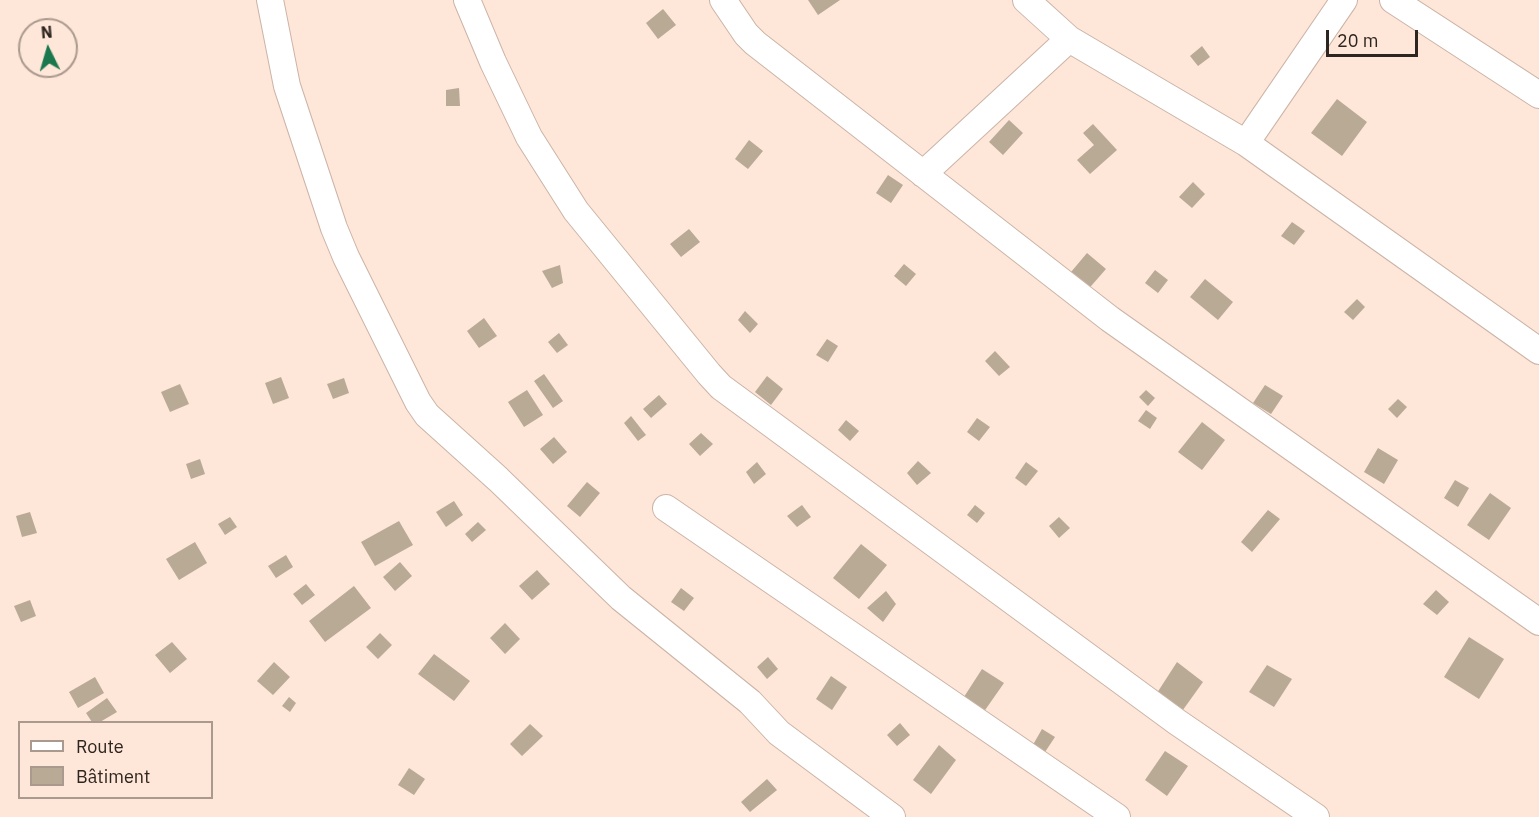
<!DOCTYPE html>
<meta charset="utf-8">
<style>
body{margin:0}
#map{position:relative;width:1539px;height:817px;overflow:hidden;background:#fee6d8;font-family:"IBM Plex Sans",sans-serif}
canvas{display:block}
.legend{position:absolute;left:18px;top:721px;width:195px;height:78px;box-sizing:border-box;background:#fee6d8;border:2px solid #aa998e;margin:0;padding:8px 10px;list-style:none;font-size:18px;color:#2d251f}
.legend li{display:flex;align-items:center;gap:12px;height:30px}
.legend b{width:30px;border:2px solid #aa998e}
.north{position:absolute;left:18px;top:18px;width:60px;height:60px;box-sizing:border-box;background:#fee6d8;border:2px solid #aa998e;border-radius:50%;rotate:355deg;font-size:16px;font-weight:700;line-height:24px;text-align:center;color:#2d251f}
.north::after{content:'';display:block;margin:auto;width:21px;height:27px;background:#1b774d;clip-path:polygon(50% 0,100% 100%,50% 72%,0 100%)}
.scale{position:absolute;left:1326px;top:30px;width:92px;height:27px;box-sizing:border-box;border:3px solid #2d251f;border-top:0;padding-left:8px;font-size:18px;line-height:21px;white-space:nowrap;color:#2d251f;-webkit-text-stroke:4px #fee6d8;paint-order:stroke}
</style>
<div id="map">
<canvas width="1539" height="817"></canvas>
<ul class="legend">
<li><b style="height:8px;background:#fff"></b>Route</li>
<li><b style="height:16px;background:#b9aa96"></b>Bâtiment</li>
</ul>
<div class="north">N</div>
<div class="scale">20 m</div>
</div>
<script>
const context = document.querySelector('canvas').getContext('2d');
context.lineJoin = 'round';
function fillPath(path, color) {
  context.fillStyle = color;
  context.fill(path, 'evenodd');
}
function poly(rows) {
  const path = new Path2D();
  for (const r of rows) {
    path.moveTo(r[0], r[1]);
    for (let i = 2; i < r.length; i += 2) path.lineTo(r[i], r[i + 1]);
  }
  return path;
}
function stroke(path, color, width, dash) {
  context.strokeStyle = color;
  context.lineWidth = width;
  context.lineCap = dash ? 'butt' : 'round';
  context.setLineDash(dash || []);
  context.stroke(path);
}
const building = poly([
 [808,0,840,0,818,15],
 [663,9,676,25,658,39,646,23],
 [1202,46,1210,57,1198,66,1190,56],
 [459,88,460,106,446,106,446,90],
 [1337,99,1367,122,1342,156,1311,133],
 [1009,120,1023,133,1003,155,989,142],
 [1093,124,1117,150,1090,174,1077,160,1094,145,1083,133],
 [749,140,763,151,748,169,735,159],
 [888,175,903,185,891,203,876,193],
 [1193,182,1205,194,1192,208,1179,197],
 [1292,222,1305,231,1294,245,1281,236],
 [689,229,700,242,681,257,670,244],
 [1087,253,1106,269,1085,293,1066,278],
 [904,264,916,274,906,286,894,276],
 [560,265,563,283,552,288,542,271],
 [1155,270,1168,280,1158,293,1145,283],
 [1205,279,1233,302,1218,320,1190,297],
 [1357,299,1365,307,1353,320,1344,312],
 [745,311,758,324,750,333,738,320],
 [484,318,497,336,479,348,467,331],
 [559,333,568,345,557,353,548,342],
 [827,339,838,346,828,362,816,355],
 [995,351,1010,367,999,376,985,361],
 [544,374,563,401,553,408,534,381],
 [767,376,783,389,771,405,755,392],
 [281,377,289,398,273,404,265,383],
 [344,378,349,393,333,399,327,384],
 [180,384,189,404,170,412,161,392],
 [1265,385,1283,396,1271,414,1253,403],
 [527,390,543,415,524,427,508,402],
 [1146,390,1155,398,1148,406,1139,397],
 [659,395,667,404,651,418,643,409],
 [1398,399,1407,407,1397,418,1388,409],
 [1146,410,1157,418,1150,429,1138,421],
 [631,416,646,435,638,441,624,423],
 [977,418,990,427,979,441,967,432],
 [846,420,859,431,850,441,838,430],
 [1202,422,1225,440,1202,470,1178,452],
 [701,433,713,444,700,456,689,444],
 [554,437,567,452,553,464,540,449],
 [1378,448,1398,460,1384,484,1364,472],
 [200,459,205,474,191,479,186,464],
 [918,461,931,473,917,485,907,473],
 [757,462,766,474,754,484,746,472],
 [1026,462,1038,471,1026,486,1015,478],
 [1455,480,1469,488,1458,507,1444,498],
 [587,482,600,493,580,517,567,506],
 [1490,493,1511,508,1489,540,1467,525],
 [454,501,463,515,446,527,436,512],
 [802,505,811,517,797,527,787,516],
 [975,505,985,513,977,523,967,515],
 [1268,510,1280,519,1252,552,1241,542],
 [30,512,37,533,22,537,16,516],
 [230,517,237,527,225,535,218,524],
 [1059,517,1070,528,1059,538,1049,526],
 [399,521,413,545,375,566,361,542],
 [478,522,486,530,472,542,465,534],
 [195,542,207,563,179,580,166,559],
 [861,544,887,565,859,599,833,578],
 [286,555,293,567,276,578,268,566],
 [400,562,412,576,395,591,383,577],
 [537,570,550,584,532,600,519,586],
 [306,584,315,595,302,605,293,594],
 [354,586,371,608,325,642,309,621],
 [681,588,694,598,684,611,671,602],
 [1436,590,1449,602,1437,615,1423,604],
 [886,591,896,604,883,622,867,608],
 [30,600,36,616,21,622,14,606],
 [505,623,520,639,505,654,490,638],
 [380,633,392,645,378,659,366,647],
 [1469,637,1504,659,1479,699,1444,677],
 [172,642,187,659,170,673,155,655],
 [434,654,470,681,454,701,418,674],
 [768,657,778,669,767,679,757,667],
 [274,662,290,677,273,695,257,681],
 [1177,662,1203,682,1180,714,1157,693],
 [1267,665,1292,679,1274,707,1249,692],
 [982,669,1004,683,983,713,962,700],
 [831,676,847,687,832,710,816,699],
 [95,677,104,693,78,708,69,692],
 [289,697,296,703,290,712,282,706],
 [107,698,117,712,100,722,92,722,86,713],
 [900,723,910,735,897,746,887,735],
 [530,724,543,736,522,756,510,744],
 [1042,729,1055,737,1041,758,1030,750],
 [939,745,956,760,931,794,913,780],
 [1165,751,1188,766,1167,796,1145,780],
 [409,768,425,779,414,795,398,785],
 [767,779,777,790,750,812,741,802]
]);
const minor = poly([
 [270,0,287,86,334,228,346,257,418,402,427,415,498,479,621,598,750,702,779,733,892,817],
 [467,0,493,62,529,137,576,211,709,374,721,387,1177,722,1316,817],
 [723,0,746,34,755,43,1110,319,1539,622],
 [1026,0,1069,39,1246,143,1539,351],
 [1393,0,1539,95],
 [1246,143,1344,0],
 [923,174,1069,39],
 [666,508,1117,817]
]);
fillPath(building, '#b9aa96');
stroke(minor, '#cbb4a7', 28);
stroke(minor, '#fff', 26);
</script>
